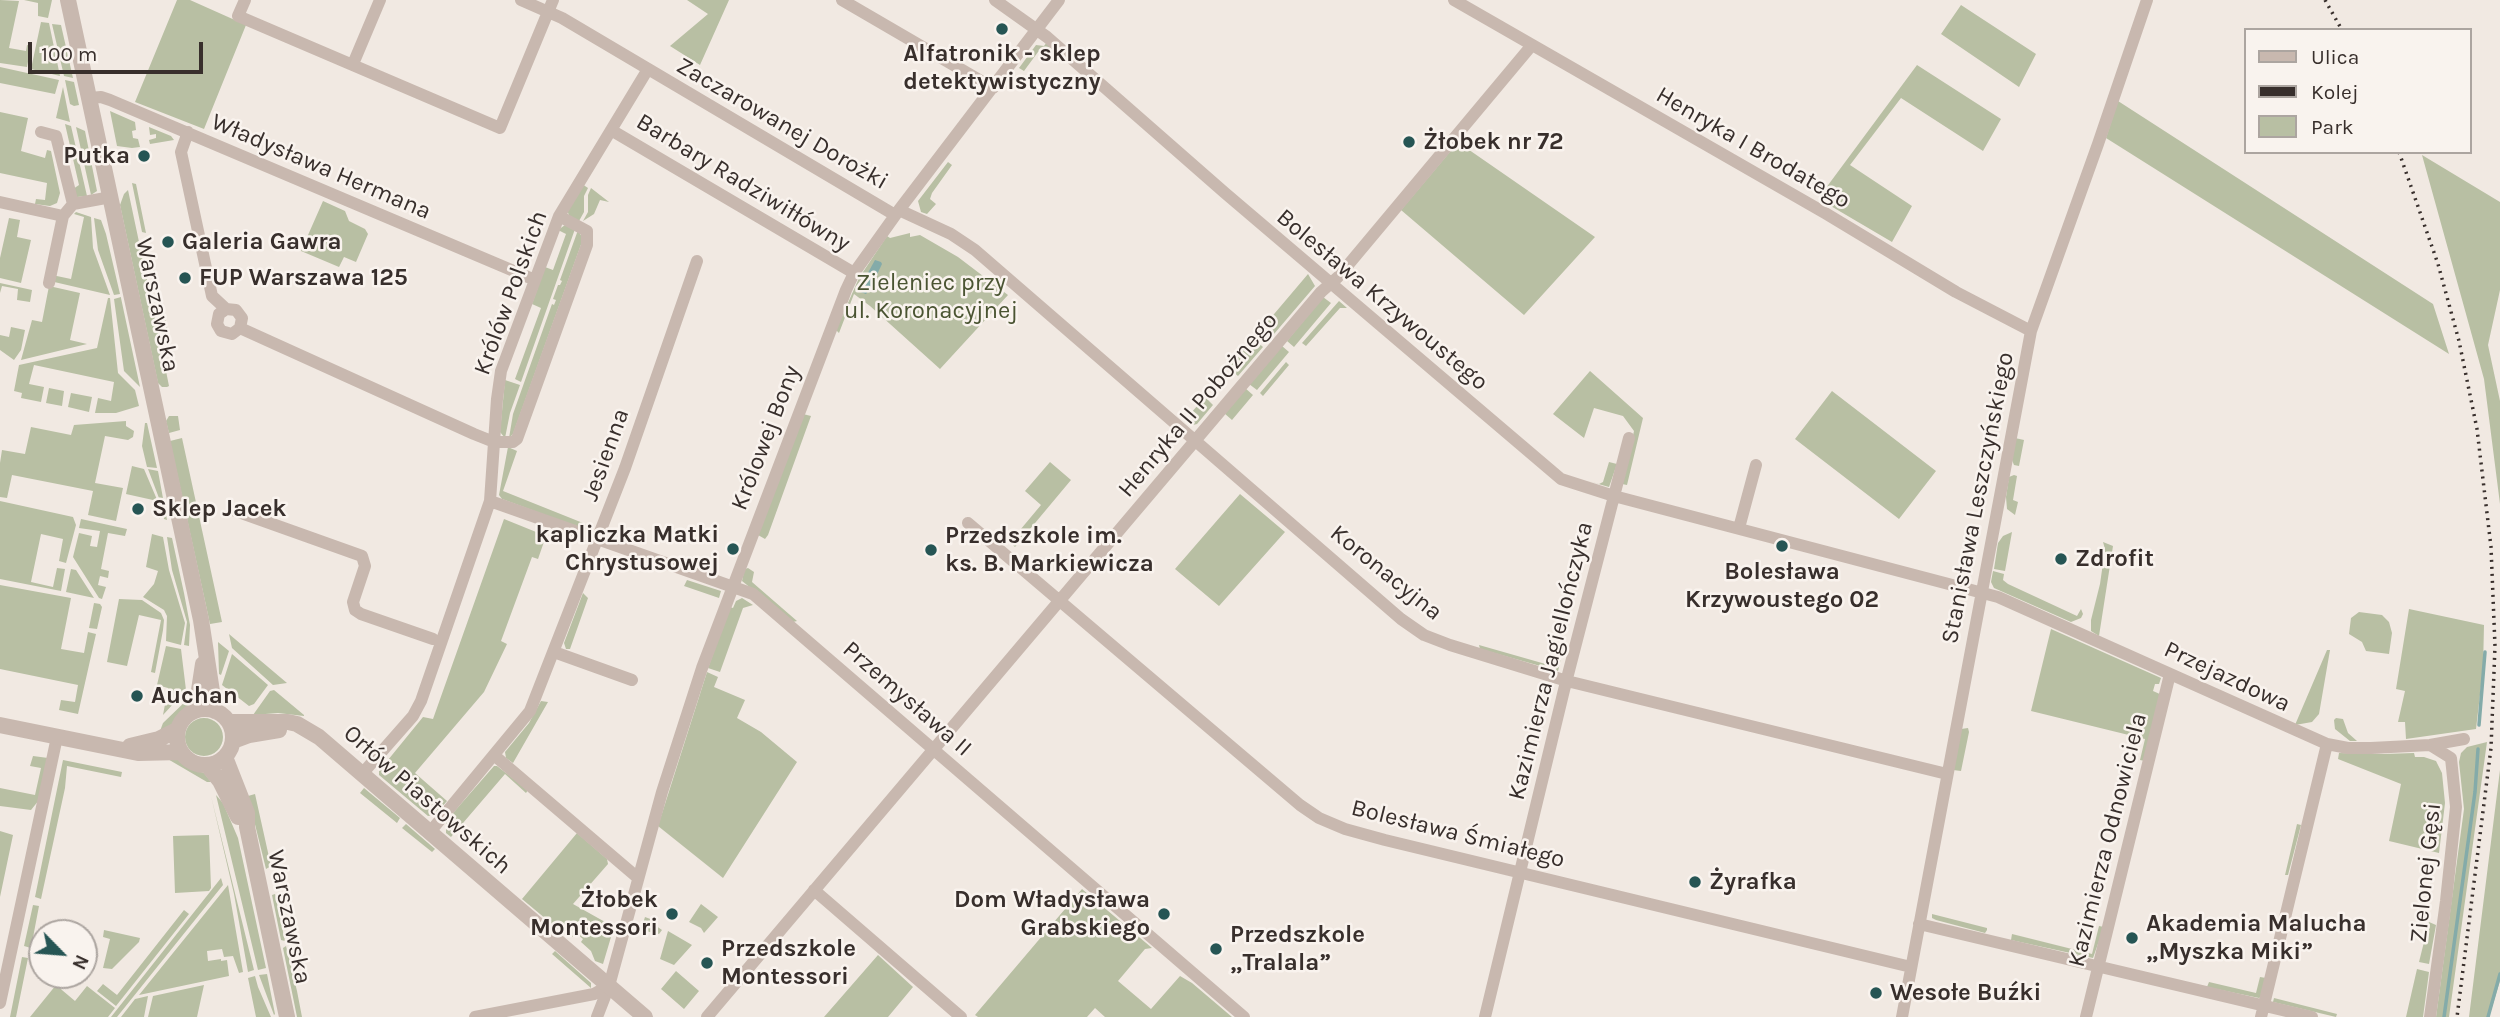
<!DOCTYPE html>
<meta charset="utf-8">
<style>
body{margin:0}
#map{position:relative;width:2500px;height:1017px;overflow:hidden;background:#f1e9e2;font-family:Karla,sans-serif}
canvas{display:block}
.legend{position:absolute;left:2244px;top:28px;width:228px;height:126px;box-sizing:border-box;background:#f9f3ee;border:2px solid #aca5a0;margin:0;padding:9px 12px;list-style:none;font-size:21px;color:#382f2c}
.legend li{display:flex;align-items:center;gap:14px;height:35px}
.legend b{width:35px;border:2px solid #aca5a0}
.north{position:absolute;left:28px;top:919px;width:70px;height:70px;box-sizing:border-box;background:#f9f3ee;border:2px solid #aca5a0;border-radius:50%;rotate:115deg;font-size:19px;font-weight:700;line-height:28px;text-align:center;color:#382f2c}
.north::after{content:'';display:block;margin:auto;width:24px;height:32px;background:#265554;clip-path:polygon(50% 0,100% 100%,50% 72%,0 100%)}
.scale{position:absolute;left:28px;top:42px;width:175px;height:32px;box-sizing:border-box;border:4px solid #382f2c;border-top:0;padding-left:9px;font-size:21px;line-height:24px;white-space:nowrap;color:#382f2c;-webkit-text-stroke:5px #f9f3ee;paint-order:stroke}
</style>
<div id="map">
<canvas width="2500" height="1017"></canvas>
<ul class="legend">
<li><b style="height:9px;background:#c8b8af"></b>Ulica</li>
<li><b style="height:9px;background:#382f2c"></b>Kolej</li>
<li><b style="height:19px;background:#b8bfa3"></b>Park</li>
</ul>
<div class="north">N</div>
<div class="scale">100 m</div>
</div>
<script>
const context = document.querySelector('canvas').getContext('2d');
context.lineJoin = 'round';
function fillPath(path, color) {
  context.fillStyle = color;
  context.fill(path, 'evenodd');
}
function poly(rows) {
  const path = new Path2D();
  for (const r of rows) {
    if (r.length === 3) {
      path.moveTo(r[0] + r[2], r[1]);
      path.arc(r[0], r[1], r[2], 0, 2 * Math.PI);
      continue;
    }
    path.moveTo(r[0], r[1]);
    for (let i = 2; i < r.length; i += 2) path.lineTo(r[i], r[i + 1]);
  }
  return path;
}
function stroke(path, color, width, dash) {
  context.strokeStyle = color;
  context.lineWidth = width;
  context.lineCap = dash ? 'butt' : 'round';
  context.setLineDash(dash || []);
  context.stroke(path);
}
function label(font, color, halo, rows, align = 'center') {
  context.font = font + ' Karla,sans-serif';
  context.lineWidth = 5;
  context.setLineDash([]);
  context.textBaseline = 'middle';
  context.strokeStyle = halo;
  context.fillStyle = color;
  for (const [text, x, y, turn = 0] of rows) {
    context.save();
    context.translate(x, y);
    context.rotate((+turn || 0) * Math.PI / 180);
    context.textAlign = isNaN(turn) ? turn : align;
    if (halo) context.strokeText(text, 0, 0);
    context.fillText(text, 0, 0);
    context.restore();
  }
}
const green = poly([
 [0,0,19,1,9,48,26,51,27,45,31,46,27,67,0,63],
 [24,0,52,0,48,18,38,16,38,3],
 [177,0,190,0,246,25,204,129,135,102],
 [687,0,729,0,700,65,670,46,708,14],
 [1961,5,2036,54,2019,87,1941,34],
 [41,22,49,23,60,76,31,69],
 [52,24,61,25,73,78,64,76],
 [1047,42,1060,54,1055,58,1046,52,1038,52,1024,71,1019,68,1036,45,1044,46],
 [1917,65,2001,119,1983,151,1901,98,1850,165,1912,206,1892,242,1824,202,1820,196],
 [0,67,59,80,55,94,0,83],
 [65,80,74,82,79,105,74,106,70,104],
 [63,87,70,122,56,118],
 [2118,101,2433,304,2449,354,2106,138],
 [110,111,135,122,136,130,132,131,133,138,138,139,140,147,132,148,117,146],
 [0,112,28,118,21,151,45,158,47,150,51,151,60,193,57,203,50,206,35,204,36,199,45,200,47,183,0,173],
 [65,124,71,126,87,196,77,197,73,189,79,185],
 [76,127,85,131,97,191,91,195],
 [149,127,171,136,174,140,150,144,149,140,156,138,156,134,150,135],
 [1462,145,1595,237,1524,315,1401,210,1454,147],
 [2422,155,2500,202,2500,290,2488,345,2500,401,2500,504,2484,379],
 [948,162,952,165,932,193,930,199,936,204,927,214,921,212,918,201],
 [132,183,136,184,146,233,142,232],
 [582,184,588,188,584,196,584,212,579,221,569,216,567,209],
 [591,188,609,202,600,200,594,214,583,221,588,212,588,195],
 [128,190,160,341,169,386,167,387,162,387,158,383,120,205,124,194],
 [323,201,345,211,349,221,365,229,368,234,356,262,344,257,339,267,301,251],
 [76,212,91,217,93,248,110,295,50,281,52,275,71,279,84,217,74,214],
 [9,218,20,220,17,237,31,240,21,283,0,278,0,258],
 [94,218,101,220,106,234,120,294,114,295,98,250],
 [565,225,575,229,521,382,515,379,541,308,532,304,545,267,553,270,566,234,558,230],
 [578,230,583,239,513,434,509,438,513,414,552,304,554,305,556,300,553,299,558,285,560,285,562,281,560,280],
 [910,233,910,237,920,235,958,257,1008,295,940,369,870,306,854,294,839,333,836,330,859,278,887,236,890,238],
 [153,264,168,331,165,333,149,266],
 [1308,274,1315,286,1268,341,1258,333],
 [0,283,32,290,30,302,17,300,18,289,2,286,0,293],
 [49,286,80,293,70,340,87,344,21,360,32,320,42,322],
 [121,297,121,298,140,387,124,371,114,299],
 [1323,297,1331,303,1294,347,1287,341],
 [108,298,110,298,118,373,135,390,139,406,116,413,95,413,98,398,111,401,114,382,34,365,29,384,44,387,41,402,21,398,22,393,14,391,19,365,97,348],
 [1339,301,1347,308,1340,308,1306,346,1302,343],
 [11,327,25,330,21,350,14,360,0,350,0,335,9,337],
 [1254,339,1263,347,1238,376,1228,367],
 [1282,346,1289,352,1257,390,1249,384],
 [1286,362,1289,365,1263,396,1260,393],
 [1590,371,1643,418,1627,485,1622,484,1634,431,1623,416,1594,408,1584,438,1553,414],
 [505,380,520,385,510,413,505,438,500,432],
 [49,388,64,391,62,406,46,403],
 [1245,388,1253,395,1232,420,1224,413],
 [1832,391,1936,471,1899,519,1795,439],
 [71,393,92,397,89,412,68,407],
 [1205,397,1213,405,1197,424,1193,425,1184,421],
 [803,414,811,416,768,535,765,539,758,535],
 [169,416,178,416,180,430,169,433,166,421],
 [126,421,126,426,134,431,133,437,128,440,105,436,95,483,123,488,116,521,88,515,93,491,12,475,7,498,0,497,0,463,2,450,25,454,31,427,71,435,74,425],
 [145,423,147,423,157,468,147,467,142,446],
 [182,438,222,622,210,624,170,441],
 [2015,438,2024,440,2019,466,2014,465,2012,460],
 [508,447,517,451,503,491,588,525,586,530,502,499,499,495],
 [1050,462,1071,480,1015,547,1010,542,1041,505,1025,491],
 [1609,462,1617,464,1609,487,1588,481,1599,484,1603,482],
 [132,466,144,469,158,502,160,519,155,514,153,500,126,494],
 [148,469,158,471,167,520,164,519,162,506],
 [2014,475,2017,476,2013,500,2018,502,2015,515,2007,509,2006,497,2009,477],
 [1240,494,1285,532,1219,606,1175,569],
 [0,501,73,517,76,525,66,563,59,561,63,539,41,534,31,582,53,587,57,568,65,569,61,591,0,579],
 [81,519,127,529,125,536,108,533,101,569,109,571,108,578,100,576,98,585,106,587,102,599,99,598,73,557,79,533,92,536,90,546,97,547,100,531,79,528],
 [504,519,546,536,538,559,532,557,501,641,507,644,484,692,415,773,447,801,435,815,428,816,379,775,379,771,423,717,433,719],
 [2012,532,2005,571,1994,569,1998,543,2003,536],
 [152,534,163,537,169,570,185,623,181,645,166,641,167,616,164,610,143,597,154,584,158,571,146,567],
 [167,537,172,538,184,593,190,625,189,646,184,645,187,622,172,570],
 [2103,542,2113,546,2099,636,2091,631,2091,620,2100,584,2105,549],
 [748,568,754,572,752,582,797,621,793,622,747,585,742,581,743,576,745,569],
 [71,569,76,570,94,598,66,592],
 [1993,571,2004,574,2003,580,2008,584,2077,616,2081,609,2083,614,2081,618,2071,622,1994,588,1991,582],
 [687,580,721,591,719,598,684,586],
 [0,585,71,598,61,649,84,653,88,632,96,634,78,714,59,710,61,700,75,702,78,685,0,669],
 [583,593,588,598,570,649,566,649,564,643],
 [742,598,753,605,743,608,720,672,708,668,730,607,733,608,736,601],
 [119,599,142,600,161,613,164,620,163,630,155,673,151,672,161,620,139,615,127,666,107,662],
 [94,603,100,604,102,607,97,629,89,628],
 [2409,609,2484,625,2483,669,2476,729,2406,739,2405,722,2398,722,2405,691,2396,689],
 [2359,612,2382,615,2389,622,2392,633,2389,654,2366,651,2362,642,2349,634,2351,618],
 [2051,629,2161,678,2159,684,2155,684,2153,691,2162,695,2145,761,2140,760,2145,739,2031,711],
 [229,634,287,683,273,685,232,648],
 [218,642,229,651,221,675,219,674],
 [1479,645,1549,665,1561,659,1558,671,1480,649],
 [166,646,181,649,186,690,163,715,168,688,157,685],
 [2327,650,2330,650,2319,714,2312,722,2295,725],
 [232,654,268,685,254,704,249,706,222,685],
 [707,672,718,677,714,687,745,700,737,718,761,732,797,762,723,878,658,826],
 [274,690,304,715,304,716,278,713,253,715,270,691],
 [190,697,192,702,180,714,172,726,160,731,163,723],
 [541,701,548,702,513,763,506,758,505,752,529,723],
 [204,737,19],
 [2336,718,2343,719,2348,733,2357,741,2350,741,2335,729,2334,720],
 [1968,728,1969,732,1961,771,1953,770,1961,729],
 [2487,742,2449,1017,2436,1017,2464,809,2459,762,2461,753,2467,747],
 [2339,753,2384,754,2414,753,2415,757,2424,757,2436,761,2442,773,2445,803,2439,853,2389,841,2401,784,2338,759],
 [33,756,48,758,39,800,31,810,0,806,0,788,35,795,41,768,30,766],
 [166,758,178,759,190,768,204,773,211,782,207,782],
 [63,760,122,772,121,777,67,766,65,788,41,899,35,897],
 [494,766,497,766,528,790,526,793,505,774,451,837,446,833,446,821],
 [2500,770,2500,981,2489,1017,2469,1017],
 [364,788,400,818,397,823,360,793],
 [255,794,271,866,266,869,248,796],
 [216,795,223,803,238,838,266,968,258,970],
 [211,796,254,970,248,972,234,894],
 [406,824,435,849,432,852,402,828],
 [2297,824,2301,825,2288,875,2285,875],
 [0,831,13,835,0,897],
 [577,833,607,859,608,864,573,904,614,927,603,964,595,961,591,951,581,942,583,939,577,934,574,937,564,934,522,899],
 [209,835,211,888,209,891,175,893,173,836],
 [221,878,223,885,117,1017,111,1017],
 [228,885,243,972,239,973,233,956,224,957,222,949,207,951,208,961,221,959,221,961,227,960,229,976,139,995],
 [1082,889,1152,948,1145,949,1118,981,1151,1009,1180,976,1192,983,1232,1017,1105,1017,1095,1008,1087,1017,978,1017,975,1015],
 [275,894,285,941,281,940,272,895],
 [701,904,718,917,704,933,701,928,689,922],
 [33,905,39,906,31,948,24,946],
 [184,910,189,914,116,1006,97,991,103,984,117,995],
 [1932,914,1987,928,1987,930,1985,933,1936,920,1932,918],
 [645,917,653,920,652,923,662,930,659,934,641,930],
 [2429,922,2436,925,2429,964,2419,962],
 [2099,926,2104,927,2093,958,2011,940,2012,934,2092,954],
 [104,930,140,938,139,942,112,969,103,968,110,939,103,937],
 [668,931,692,945,674,965,660,959],
 [286,946,297,991,302,1017,297,1017,283,948],
 [555,951,591,983,591,988,552,954],
 [878,955,913,987,888,1017,824,1017],
 [22,957,28,958,16,1017,10,1017],
 [2417,969,2429,972,2423,1017,2406,1017],
 [676,971,699,991,684,1009,661,989],
 [267,974,275,1014,274,1015,259,975],
 [255,976,258,987,271,1017,256,1017,248,978],
 [2260,977,2266,978,2261,997,2259,998,2207,987,2209,982,2256,993],
 [56,985,75,1001,87,986,115,1008,108,1017,30,1017],
 [204,985,197,1017,148,1017,153,996],
 [148,996,144,1017,121,1017,135,999],
 [2274,998,2337,1014,2336,1017,2273,1002]
]);
const water = poly([
 [875,260,881,262,882,264,872,285,866,294,858,291]
]);
const stream = poly([
 [2479,725,2485,652],
 [2444,1017,2475,792,2478,749],
 [2488,1017,2500,974]
]);
const minor = poly([
 [245,0,238,16,500,128,553,0],
 [521,0,562,18,895,215],
 [842,0,993,88],
 [995,0,1047,37,1225,193,1561,479,1614,496,1998,597,2327,744,2348,748,2371,748,2430,745,2464,739],
 [1454,0,1825,213,1956,292,2031,331],
 [353,64,380,0],
 [90,98,101,97,110,100,535,280],
 [611,130,854,273],
 [41,132,56,136,73,204,111,197],
 [188,132,181,152,212,296,226,309,236,310,242,318,240,328,232,334,221,331,217,324,219,314,226,309],
 [0,202,63,216],
 [899,210,951,234,975,250,1401,619,1424,635,1450,645,1567,681,1947,774],
 [49,283,63,216,73,204],
 [240,328,474,434,494,442,513,442,517,439,587,245,587,231,559,216],
 [490,501,753,594,1244,1017],
 [233,510,362,556,365,566,353,602,355,610,361,614,433,639],
 [968,523,1300,805,1319,818,1345,829,1385,840,1911,967],
 [1739,528,1756,465],
 [554,652,632,680],
 [2430,745,2451,758,2456,807,2446,901,2430,1017],
 [495,756,638,878],
 [362,774,413,716,421,701,490,501,497,399,501,371,559,216,648,69],
 [430,832,530,711,625,468,697,261],
 [814,890,961,1017],
 [1919,924,2312,1017],
 [0,1003,57,737],
 [475,1017,594,994,608,986],
 [597,1017,609,986,662,792,702,668,846,290,854,273,899,210,1059,0],
 [707,1017,1321,292,1338,277,1532,45],
 [1485,1017,1564,690,1629,438],
 [1902,1017,2031,331,2098,144,2147,0],
 [2086,1017,2170,674],
 [2261,1017,2327,744]
]);
const tertiary = poly([
 [68,0,201,620,215,711],
 [205,737,28],
 [196,710,203,664],
 [229,722,288,722,297,724,319,737,645,1017],
 [0,725,138,753,181,752],
 [233,741,249,735,279,730],
 [130,746,159,739,177,730],
 [225,757,247,813,247,827,287,1017],
 [207,765,220,781,238,817]
]);
const rail = poly([
 [2325,0,2342,30],
 [2399,152,2438,264,2459,341,2477,429,2491,547,2495,646,2491,748,2457,1017]
]);
const markers = [
 [1002,29,7,"#265554"],
 [1409,142,7,"#265554"],
 [144,156,7,"#265554"],
 [168,242,7,"#265554"],
 [185,278,7,"#265554"],
 [138,509,7,"#265554"],
 [1782,546,7,"#265554"],
 [733,549,7,"#265554"],
 [931,550,7,"#265554"],
 [2061,559,7,"#265554"],
 [137,696,7,"#265554"],
 [1695,882,7,"#265554"],
 [672,914,7,"#265554"],
 [1164,914,7,"#265554"],
 [2132,938,7,"#265554"],
 [1216,949,7,"#265554"],
 [707,963,7,"#265554"],
 [1876,993,7,"#265554"]
];
const poiNames = [
 ["Alfatronik - sklep",1002,54,"center"],
 ["detektywistyczny",1002,82,"center"],
 ["Żłobek nr 72",1423,142],
 ["Putka",130,156,"right"],
 ["Galeria Gawra",182,242],
 ["FUP Warszawa 125",199,278],
 ["Sklep Jacek",152,509],
 ["kapliczka Matki",719,535,"right"],
 ["Chrystusowej",719,563,"right"],
 ["Przedszkole im.",945,536],
 ["ks. B. Markiewicza",945,564],
 ["Zdrofit",2075,559],
 ["Bolesława",1782,572,"center"],
 ["Krzywoustego 02",1782,600,"center"],
 ["Auchan",151,696],
 ["Żyrafka",1709,882],
 ["Żłobek",658,900,"right"],
 ["Montessori",658,928,"right"],
 ["Dom Władysława",1150,900,"right"],
 ["Grabskiego",1150,928,"right"],
 ["Akademia Malucha",2146,924],
 ["„Myszka Miki”",2146,952],
 ["Przedszkole",1230,935],
 ["„Tralala”",1230,963],
 ["Przedszkole",721,949],
 ["Montessori",721,977],
 ["Wesołe Buźki",1890,993]
];
const streetNames = [
 ["Zaczarowanej Dorożki",782,124,30],
 ["Henryka I Brodatego",1753,148,30],
 ["Władysława Hermana",321,167,23],
 ["Barbary Radziwiłłówny",743,183,31],
 ["Królów Polskich",511,293,-70],
 ["Bolesława Krzywoustego",1382,300,40],
 ["Warszawska",157,305,78],
 ["Henryka II Pobożnego",1198,405,-50],
 ["Królowej Bony",766,438,-69],
 ["Jesienna",606,455,-70],
 ["Stanisława Leszczyńskiego",1978,498,-79],
 ["Koronacyjna",1386,573,39],
 ["Kazimierza Jagiellończyka",1551,661,-76],
 ["Przejazdowa",2227,677,25],
 ["Przemysława II",907,699,41],
 ["Orłów Piastowskich",427,800,41],
 ["Bolesława Śmiałego",1458,834,14],
 ["Kazimierza Odnowiciela",2108,840,-76],
 ["Zielonej Gęsi",2426,873,-84],
 ["Warszawska",289,917,78]
];
const parkNames = [
 ["Zieleniec przy",931,283],
 ["ul. Koronacyjnej",931,311]
];
fillPath(green, '#b8bfa3');
fillPath(water, '#84aba9');
stroke(stream, '#84aba9', 3.5);
stroke(minor, '#c8b8af', 12);
stroke(tertiary, '#c8b8af', 16);
stroke(rail, '#382f2c', 3.5, [2, 5]);
for (const [x, y, r, color] of markers) {
  const dot = new Path2D();
  dot.arc(x, y, r, 0, 2 * Math.PI);
  context.fillStyle = color;
  context.fill(dot);
  stroke(dot, '#f9f3ee', 2.5);
}
label('bold 24px', '#382f2c', '#f9f3ee', poiNames, 'left');
label('24px', '#382f2c', '#f9f3ee', streetNames);
label('24px', '#4a5432', '#f9f3ee', parkNames);
</script>
